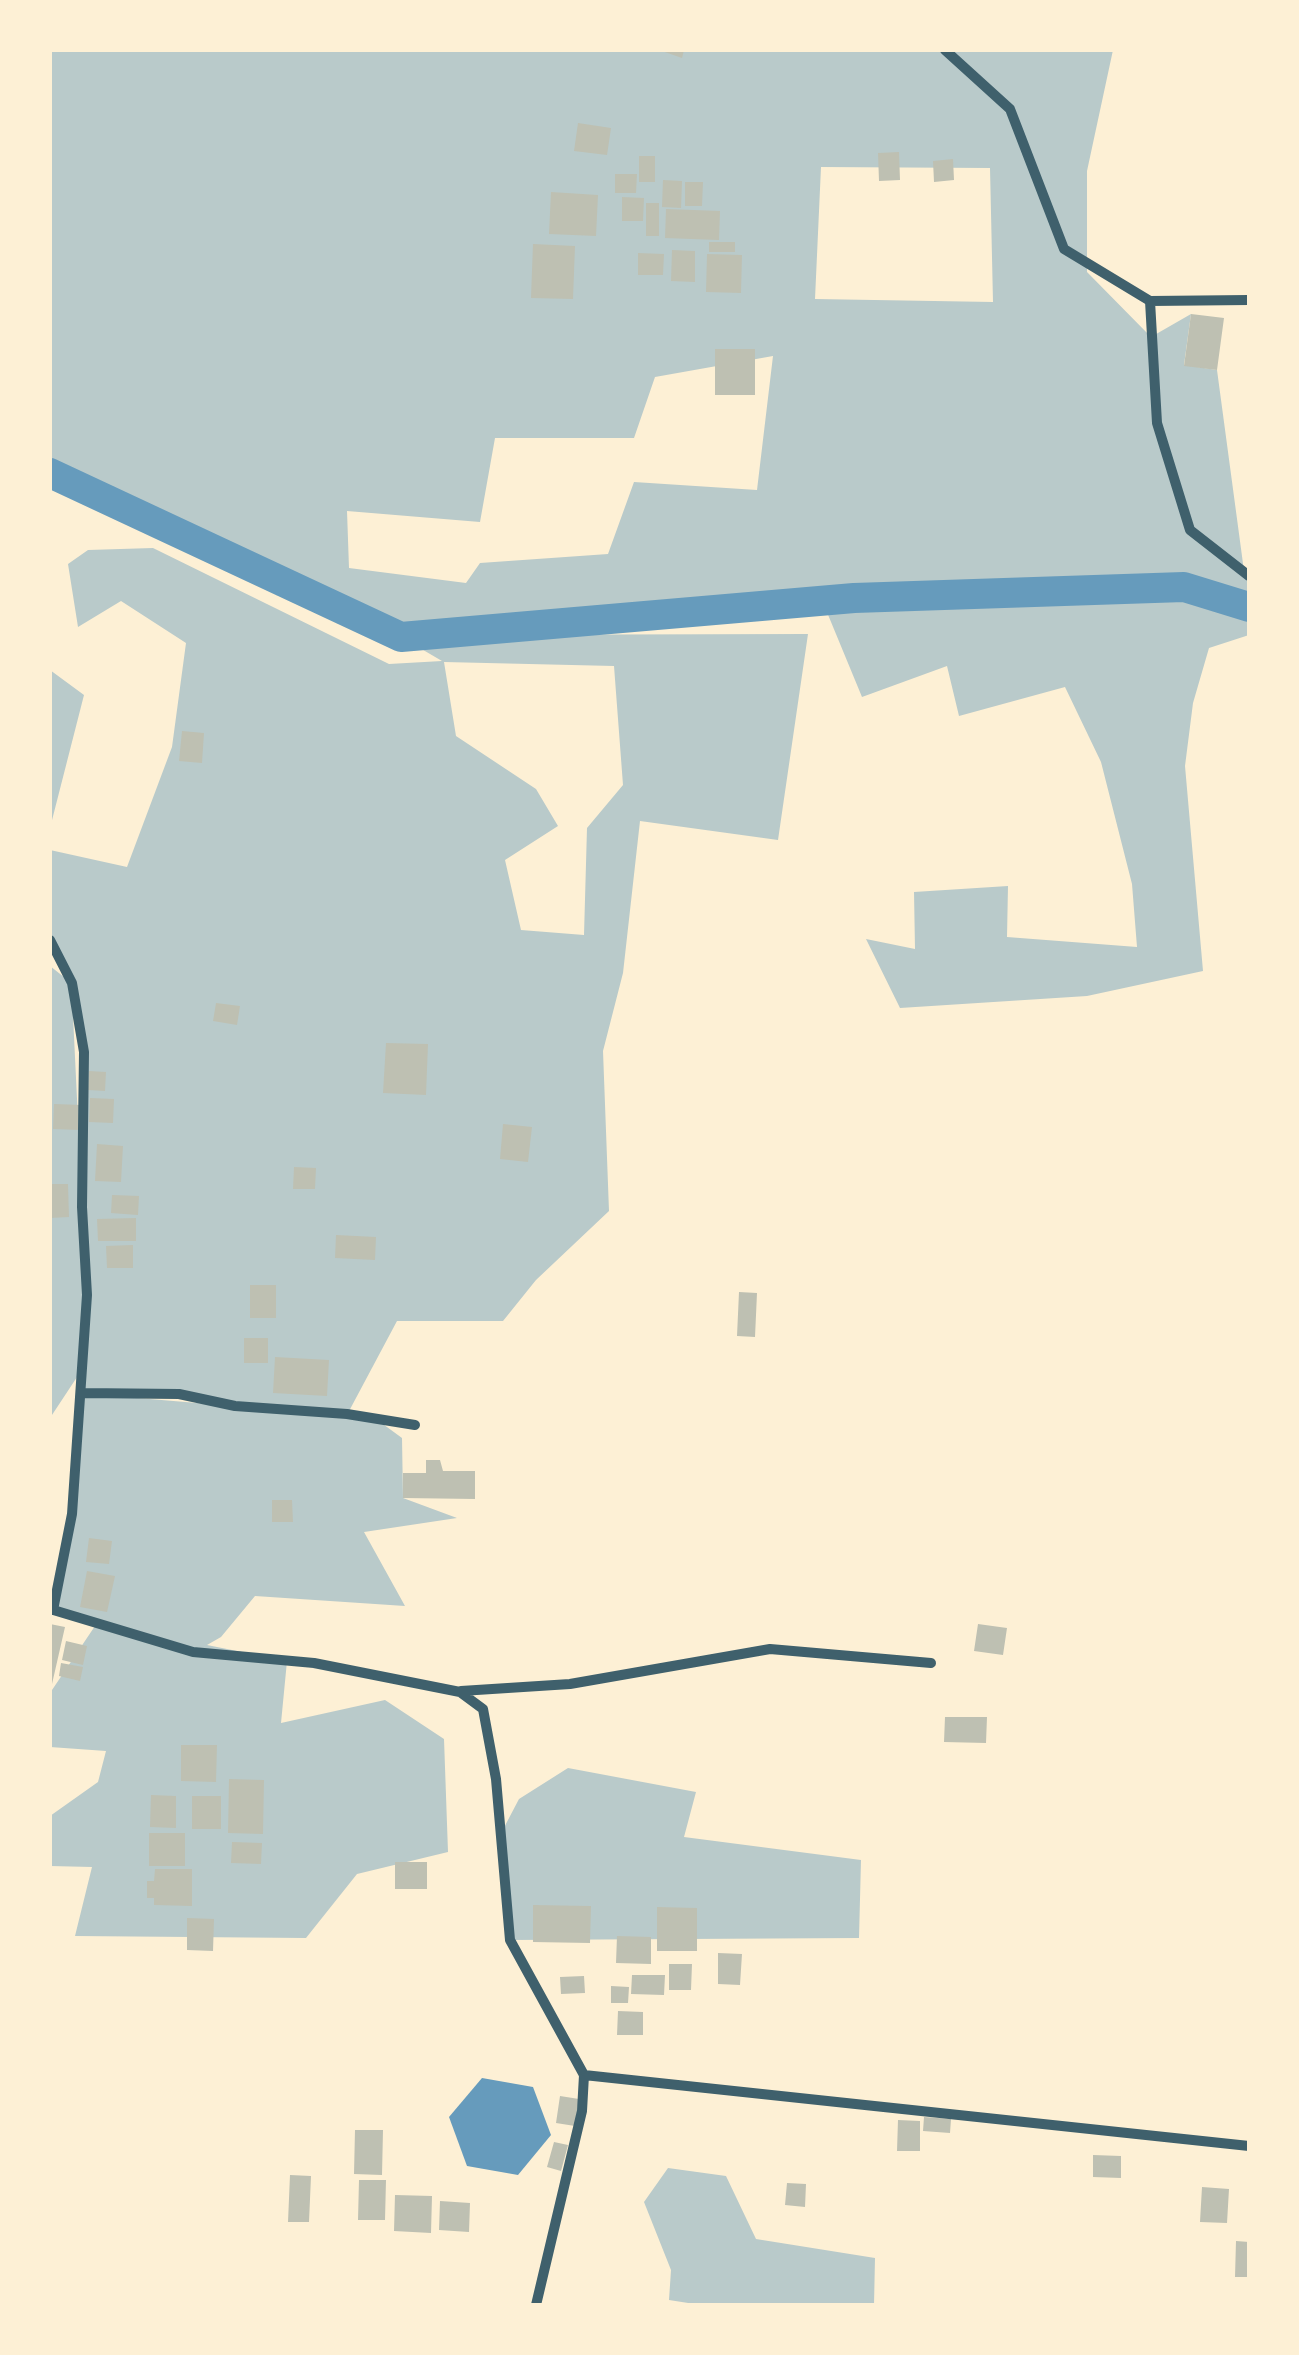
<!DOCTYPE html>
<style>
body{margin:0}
#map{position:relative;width:1299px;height:2355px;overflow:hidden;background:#fdf0d5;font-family:"Asap Condensed",sans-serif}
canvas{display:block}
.frame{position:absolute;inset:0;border:52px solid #fdf0d5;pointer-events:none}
</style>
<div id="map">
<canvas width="1299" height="2355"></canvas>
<div class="frame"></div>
</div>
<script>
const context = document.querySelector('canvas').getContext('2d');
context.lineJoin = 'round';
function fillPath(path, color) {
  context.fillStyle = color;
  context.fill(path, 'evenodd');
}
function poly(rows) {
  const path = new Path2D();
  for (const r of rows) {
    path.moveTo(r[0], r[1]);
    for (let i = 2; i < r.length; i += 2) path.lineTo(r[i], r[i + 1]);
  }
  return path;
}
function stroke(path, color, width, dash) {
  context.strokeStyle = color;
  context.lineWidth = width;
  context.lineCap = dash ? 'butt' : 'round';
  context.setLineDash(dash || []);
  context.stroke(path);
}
const green = poly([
 [50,50,1113,50,1087,171,1087,272,1151,337,1191,314,1184,365,1217,370,1244,571,1249,572,1249,607,1192,590,1249,619,1249,635,1209,648,1193,703,1185,766,1203,971,1087,996,900,1008,866,939,915,949,914,892,1008,886,1007,937,1137,947,1132,884,1101,762,1065,687,959,716,947,666,862,697,824,605,421,635,808,634,778,840,640,821,623,973,603,1051,609,1211,536,1280,503,1321,397,1321,348,1413,376,1419,402,1438,403,1498,457,1518,364,1532,405,1606,255,1596,221,1637,207,1645,287,1661,281,1723,385,1700,444,1739,448,1852,357,1874,306,1938,75,1936,92,1867,50,1866,50,1816,98,1782,106,1751,50,1747,50,1693,95,1626,53,1610,69,1529,83,1368,50,1418,50,966,69,981,50,940,50,850,127,867,172,747,186,643,121,601,78,627,68,564,88,550,153,548,389,664,442,661,401,637,50,473],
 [821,167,990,168,993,302,815,299],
 [773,356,757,490,634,482,608,554,480,563,466,583,349,568,347,511,480,522,495,438,634,438,655,377],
 [444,662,614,666,623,785,587,828,584,935,521,930,505,860,558,826,536,789,456,736],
 [72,995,84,1052,81,1182],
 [179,1394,221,1405,102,1395],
 [50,670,84,695,50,828],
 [568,1768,696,1792,684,1837,861,1860,859,1938,510,1940,498,1839,519,1799],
 [668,2168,726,2176,756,2239,875,2258,874,2305,701,2305,669,2300,671,2270,644,2202]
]);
const water = poly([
 [482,2078,533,2087,551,2135,518,2175,467,2166,449,2117]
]);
const canal = poly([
 [50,473,401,637,854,598,1184,587,1249,607]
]);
const building = poly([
 [659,50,684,50,682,58],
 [578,123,611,128,607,155,574,151],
 [899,152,900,180,879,181,878,153],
 [639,156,655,156,655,182,639,182],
 [953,159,954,180,934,182,933,161],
 [615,174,637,174,636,193,615,193],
 [663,180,682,181,681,208,662,207],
 [685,182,703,182,702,206,685,206],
 [551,192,598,195,596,236,549,234],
 [622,197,644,198,643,221,622,221],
 [646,203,659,203,659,236,646,236],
 [666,209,720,211,719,240,665,238],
 [709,242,735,242,735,252,709,252],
 [533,244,575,246,573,299,531,298],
 [672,250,695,251,695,282,671,281],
 [638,253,664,254,663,275,638,275],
 [707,254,742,255,741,293,706,292],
 [1191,314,1224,318,1217,370,1184,366],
 [715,349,755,349,755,395,715,395],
 [182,731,204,733,202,763,179,761],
 [216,1003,240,1006,237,1025,213,1021],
 [386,1043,428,1044,426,1095,383,1093],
 [89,1071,106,1072,105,1091,88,1090],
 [90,1098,114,1099,113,1123,89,1122],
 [54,1104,81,1105,80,1130,53,1129],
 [503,1124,532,1127,528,1162,500,1159],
 [97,1144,123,1146,121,1182,95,1181],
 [294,1167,316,1168,315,1189,293,1189],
 [50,1184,68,1184,69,1217,50,1218],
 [112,1195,139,1196,138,1215,111,1213],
 [136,1218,136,1241,98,1241,97,1219],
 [336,1235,376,1237,375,1260,335,1258],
 [133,1245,133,1268,107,1268,106,1246],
 [250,1285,276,1285,276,1318,250,1318],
 [739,1292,757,1293,755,1337,737,1336],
 [244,1338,268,1338,268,1363,244,1363],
 [275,1357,329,1360,327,1396,273,1393],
 [426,1460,440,1460,443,1471,475,1471,475,1499,403,1498,403,1473,426,1473],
 [272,1500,292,1500,293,1522,272,1522],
 [89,1538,112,1541,109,1564,86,1562],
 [87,1571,115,1576,107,1612,80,1607],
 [50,1624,65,1627,52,1684,50,1684],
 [978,1624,1007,1628,1003,1655,974,1651],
 [66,1641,87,1646,83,1665,62,1660],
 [61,1663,83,1667,80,1681,59,1676],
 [945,1717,987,1717,986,1743,944,1742],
 [181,1745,217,1745,216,1782,181,1781],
 [229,1779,264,1780,263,1834,228,1833],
 [151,1795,176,1796,176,1828,150,1827],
 [192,1796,221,1796,221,1829,192,1829],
 [149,1833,185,1833,185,1866,149,1866],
 [232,1842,262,1843,261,1864,231,1863],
 [395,1862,427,1862,427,1889,395,1889],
 [155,1869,192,1869,192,1906,154,1905,154,1898,147,1898,147,1881,154,1881],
 [533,1905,591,1906,590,1943,533,1942],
 [657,1907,697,1908,697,1951,657,1951],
 [187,1918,214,1919,213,1951,187,1950],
 [617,1936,651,1937,651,1964,616,1963],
 [718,1953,742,1954,740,1985,718,1984],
 [669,1964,692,1964,691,1990,669,1990],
 [632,1975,665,1975,664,1995,631,1994],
 [584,1976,585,1993,561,1994,560,1977],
 [611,1986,629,1987,628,2003,611,2003],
 [618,2011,643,2012,643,2035,617,2035],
 [560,2096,579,2099,575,2126,556,2123],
 [924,2117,951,2119,950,2133,923,2131],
 [898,2120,920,2121,920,2151,897,2151],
 [355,2130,383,2130,382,2175,354,2174],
 [554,2142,568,2145,561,2171,547,2167],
 [1093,2155,1121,2156,1121,2178,1093,2177],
 [290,2175,311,2176,309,2222,288,2222],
 [359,2180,386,2180,385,2220,358,2220],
 [787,2183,806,2184,805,2207,785,2205],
 [1202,2187,1229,2189,1227,2223,1200,2222],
 [395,2195,432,2196,431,2233,394,2231],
 [440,2201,470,2203,469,2232,439,2230],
 [1236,2241,1249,2242,1249,2277,1235,2277]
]);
const minor = poly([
 [945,50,1010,109,1064,249,1150,301,1249,300],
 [1150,301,1157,423,1190,530,1249,576],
 [50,940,72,983,84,1052,82,1207,87,1295,72,1514,53,1610],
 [82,1393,179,1394,235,1406,347,1414,415,1425],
 [50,1609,193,1652,314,1663,460,1692,483,1709,496,1779,510,1940,584,2075,1249,2146],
 [461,1691,570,1684,770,1649,931,1663],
 [536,2305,582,2111,584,2075]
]);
fillPath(green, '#b9caca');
fillPath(water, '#669bbc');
stroke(canal, '#669bbc', 30);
fillPath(building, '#bec0b2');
stroke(minor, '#3f606c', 10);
</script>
